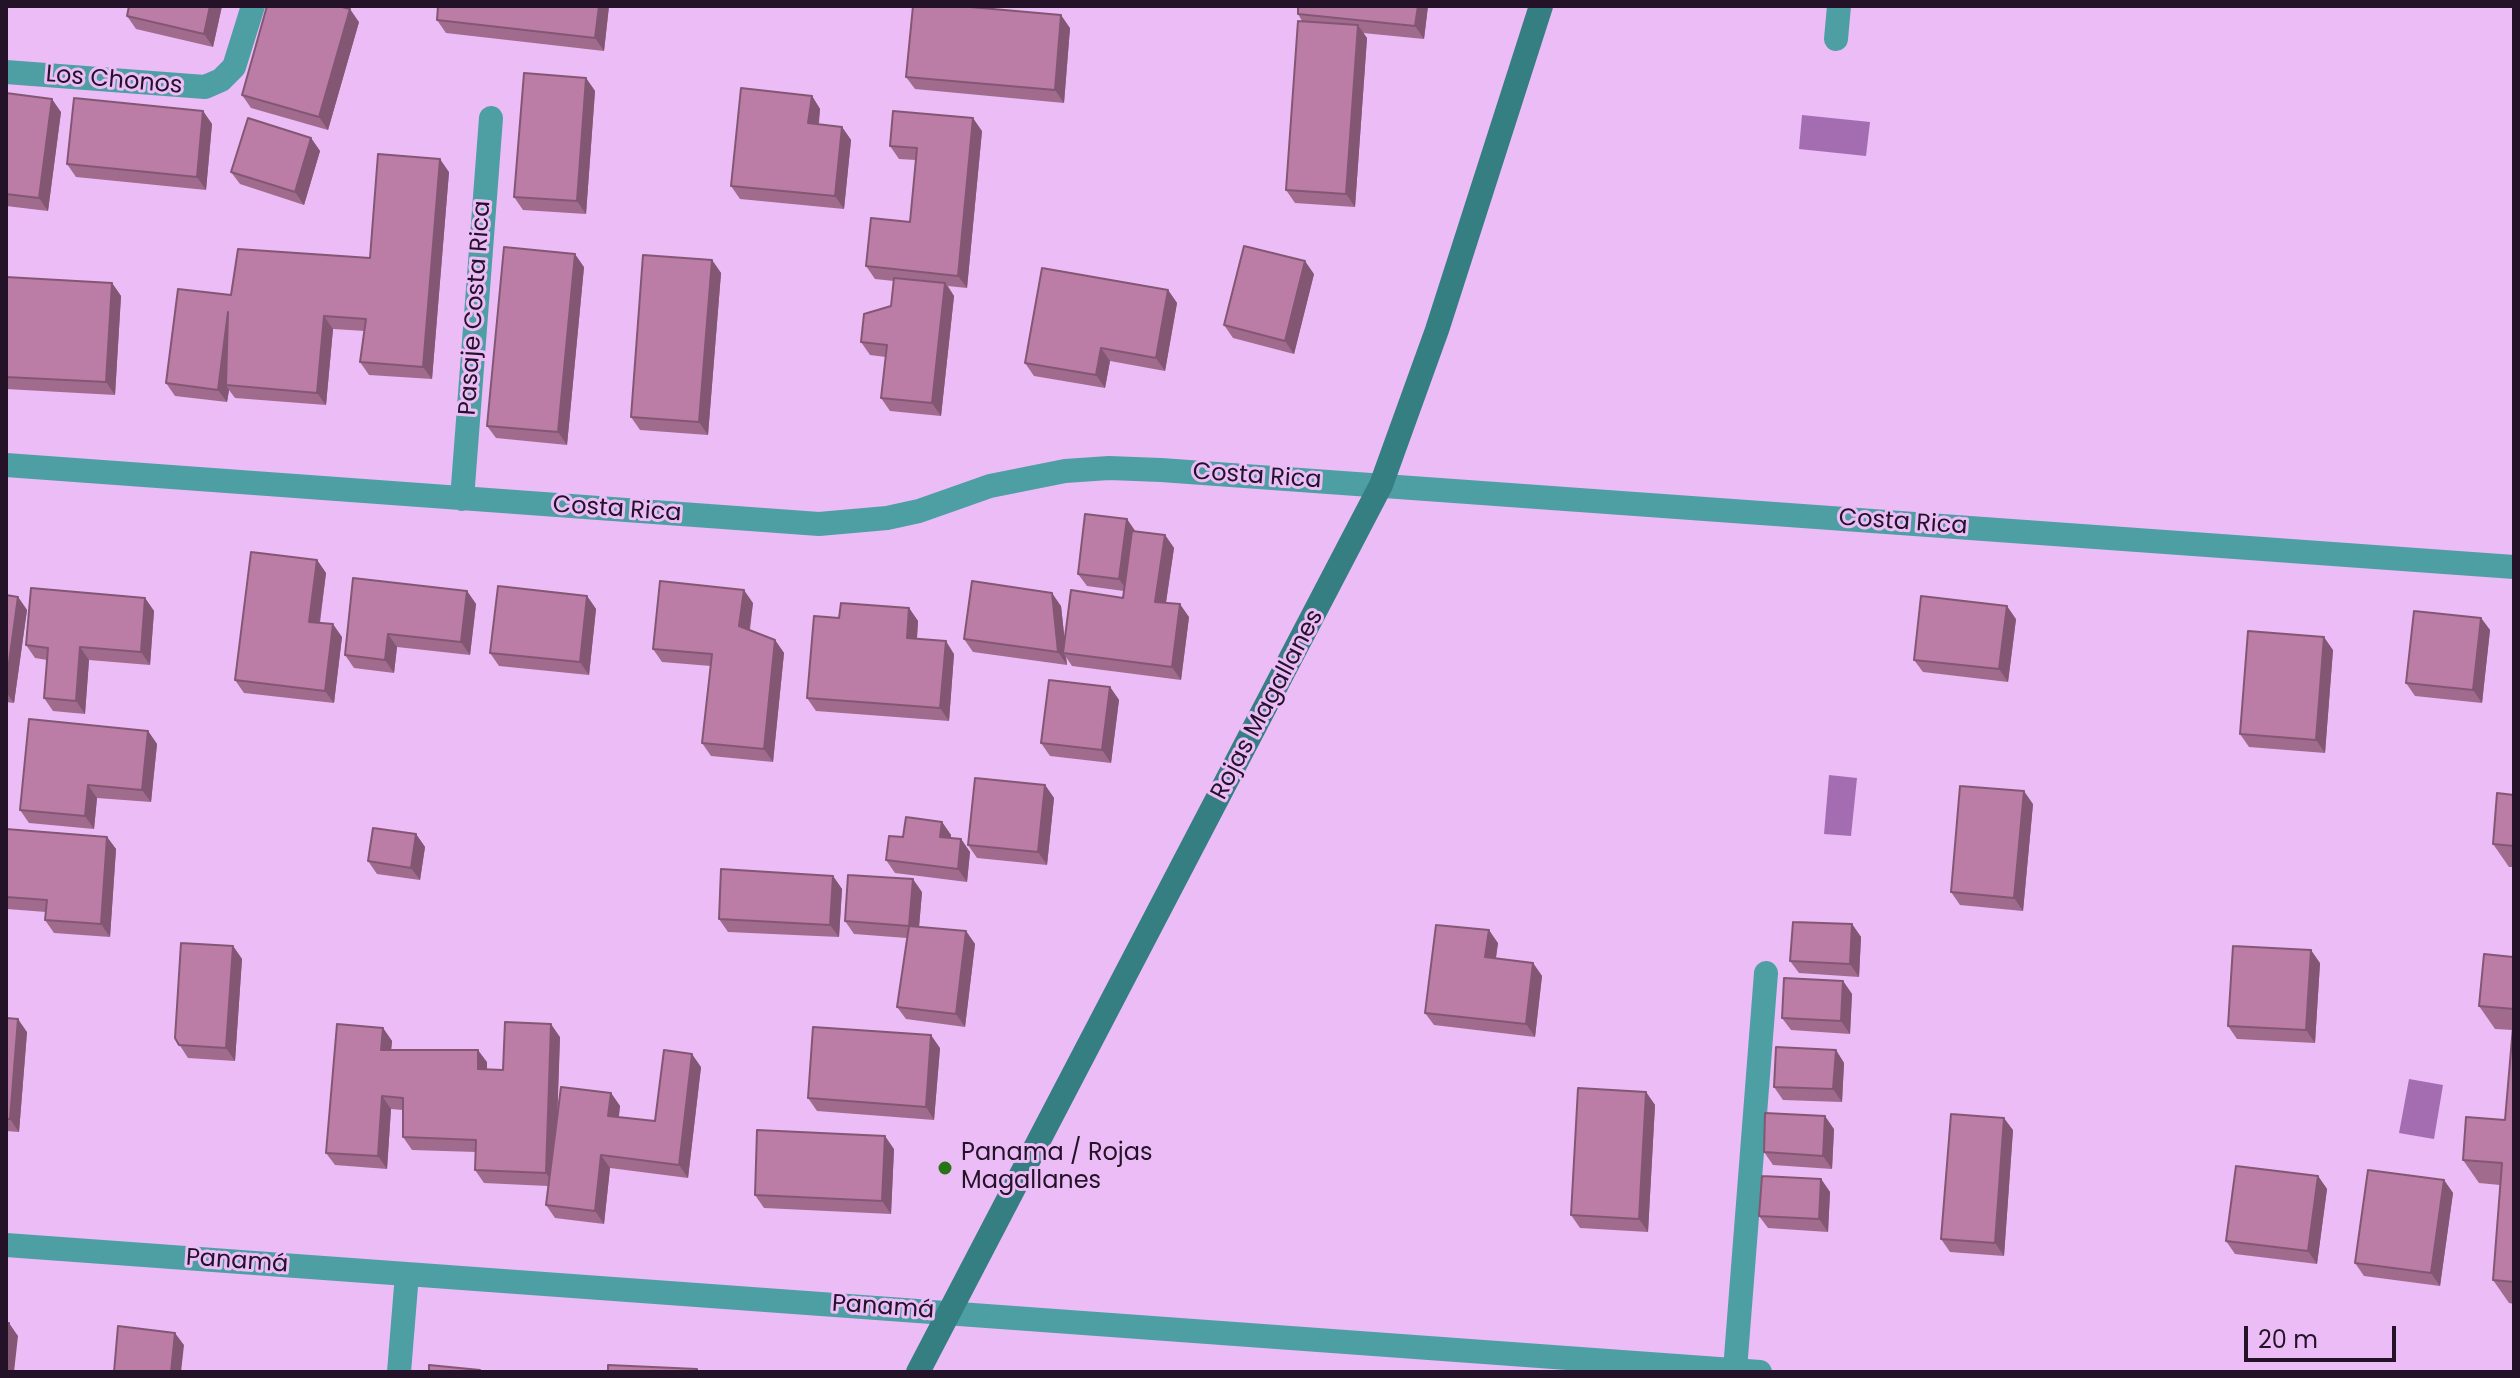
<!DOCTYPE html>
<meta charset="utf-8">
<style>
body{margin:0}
#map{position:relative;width:2520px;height:1378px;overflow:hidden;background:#ecbcf7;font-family:Poppins,sans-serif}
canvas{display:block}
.frame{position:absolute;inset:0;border:8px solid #241328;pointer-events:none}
.scale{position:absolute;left:2244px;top:1326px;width:152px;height:36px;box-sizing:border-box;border:4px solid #241328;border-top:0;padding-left:10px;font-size:24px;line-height:28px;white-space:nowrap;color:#241328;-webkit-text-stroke:6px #ecbcf7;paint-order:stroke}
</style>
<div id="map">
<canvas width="2520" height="1378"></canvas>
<div class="frame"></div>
<div class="scale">20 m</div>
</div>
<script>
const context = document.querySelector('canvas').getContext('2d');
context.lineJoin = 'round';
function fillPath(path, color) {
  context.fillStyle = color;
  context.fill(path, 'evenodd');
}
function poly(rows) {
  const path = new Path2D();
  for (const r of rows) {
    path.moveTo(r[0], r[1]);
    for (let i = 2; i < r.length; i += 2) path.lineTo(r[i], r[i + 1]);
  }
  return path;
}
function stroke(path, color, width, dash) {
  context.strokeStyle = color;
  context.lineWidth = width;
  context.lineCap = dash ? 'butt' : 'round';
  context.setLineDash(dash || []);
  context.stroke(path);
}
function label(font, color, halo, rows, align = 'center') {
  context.font = font + ' Poppins,sans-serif';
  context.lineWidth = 6;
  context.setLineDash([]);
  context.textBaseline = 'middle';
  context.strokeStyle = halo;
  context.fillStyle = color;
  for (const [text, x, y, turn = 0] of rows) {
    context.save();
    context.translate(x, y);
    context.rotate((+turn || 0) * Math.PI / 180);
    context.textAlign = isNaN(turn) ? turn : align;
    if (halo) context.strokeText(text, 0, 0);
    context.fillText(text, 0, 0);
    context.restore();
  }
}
const water = poly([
 [1802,115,1870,122,1866,156,1799,149],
 [1829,775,1857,778,1851,836,1824,834],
 [2409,1079,2443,1085,2434,1139,2399,1133]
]);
const lane = poly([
 [1836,39,1839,6],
 [1735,1370,1766,973]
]);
const street = poly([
 [6,72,205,87,221,80,234,67,253,6],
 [6,465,819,524,887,518,919,511,990,486,1065,471,1109,468,1161,470,2514,567],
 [462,499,491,118],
 [6,1245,1760,1372],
 [399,1372,407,1274]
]);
const secondary = poly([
 [918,1372,1381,485,1437,330,1541,6]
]);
const wall = poly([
 [129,6,222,6,213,47,136,29,127,16],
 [438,6,609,6,604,51,446,33,437,20],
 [1298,6,1428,6,1424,39,1363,33,1367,38,1355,207,1295,203,1286,190,1302,21,1298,14],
 [359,22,328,130,251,108,242,95],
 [1070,28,1064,103,915,89,906,77],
 [586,78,595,91,586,214,523,210,514,197],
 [6,93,61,112,48,211,6,206],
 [812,96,820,109,819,124,842,127,851,140,844,209,740,199,731,186],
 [203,111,212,124,206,190,76,177,67,164],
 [982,131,967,288,948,286,954,296,941,416,890,411,881,398,886,357,870,355,861,342,891,306,894,281,875,279,866,266,910,222,916,160,899,159,890,146],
 [311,138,320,151,304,205,240,184,231,172],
 [449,172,432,379,369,375,360,362,365,331,333,329,326,405,235,398,229,390,227,402,175,396,166,383,231,295,370,258],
 [712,260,721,273,708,435,640,430,631,417],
 [584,267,567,445,496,438,487,426],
 [1314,274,1294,354,1233,338,1224,325],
 [6,277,112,283,121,296,115,395,6,389],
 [1168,290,1177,303,1165,371,1110,361,1105,388,1034,376,1025,363],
 [1136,531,1165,535,1174,548,1166,603,1189,617,1181,680,1072,666,1066,657,1067,665,973,652,964,639,1061,606,1065,642,1123,598,1124,591,1087,586,1078,574],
 [317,560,326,573,320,623,342,637,334,703,244,693,235,680],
 [467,591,476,604,470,655,397,647,394,673,354,668,345,655],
 [6,595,18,597,27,610,14,703,6,702],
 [587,596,596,609,589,675,499,666,490,653],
 [145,598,154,611,150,665,89,660,85,714,53,711,44,698,47,660,35,658,26,645],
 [753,603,750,630,775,640,784,653,773,762,711,756,702,743,711,666,662,662,653,649],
 [909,608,918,621,917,639,954,654,949,721,816,711,807,698,839,618],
 [2481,618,2490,630,2482,703,2415,696,2406,683],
 [2016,619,2008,682,1923,672,1914,660],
 [2333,650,2325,753,2249,747,2240,734],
 [1110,687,1119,700,1111,763,1050,756,1041,743],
 [148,731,157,744,151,802,97,798,94,829,29,823,20,810],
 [1045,785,1054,798,1047,865,977,858,968,845],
 [2514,795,2514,867,2509,867,2493,844],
 [2033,804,2023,911,1960,905,1951,892],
 [942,822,951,835,951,838,961,839,970,852,967,882,895,873,886,860],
 [6,829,107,837,116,849,110,937,54,933,45,920,46,912,7,909,6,907],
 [416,834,425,847,420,880,377,874,368,861],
 [833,876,842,889,839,937,728,932,719,919],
 [922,892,919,927,966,931,975,944,965,1027,906,1019,897,1007,907,938,854,934,845,921],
 [1852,924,1861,937,1859,977,1799,973,1790,961],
 [2514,939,2514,1304,2509,1303,2493,1280,2500,1185,2479,1183,2463,1160,2505,1120,2513,1030,2495,1029,2479,1006,2513,957],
 [1498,943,1496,958,1533,963,1542,976,1535,1037,1434,1025,1425,1013],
 [233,946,242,959,235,1061,188,1058,175,1038],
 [2320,963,2315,1043,2237,1039,2228,1026],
 [1843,981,1852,994,1850,1034,1791,1030,1782,1018],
 [6,1018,27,1032,19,1132,6,1131],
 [383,1028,392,1041,391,1050,487,1062,487,1069,503,1070,560,1037,557,1115,611,1093,620,1106,619,1117,655,1121,701,1067,688,1178,610,1168,604,1224,555,1218,546,1205,548,1186,484,1183,475,1170,476,1152,412,1150,403,1137,403,1110,391,1109,387,1169,335,1165,326,1153],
 [940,1048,934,1120,817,1111,808,1098],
 [1836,1050,1844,1063,1842,1102,1783,1100,1774,1087],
 [1646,1092,1655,1105,1648,1232,1580,1228,1571,1215],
 [1834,1129,1832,1169,1773,1165,1764,1152],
 [2013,1130,2004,1256,1950,1252,1941,1239],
 [894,1149,891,1214,764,1208,755,1195],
 [2318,1176,2327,1189,2317,1264,2235,1254,2226,1241],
 [1821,1179,1830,1192,1828,1232,1768,1228,1759,1216],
 [2444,1180,2453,1193,2440,1286,2364,1276,2355,1263]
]);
const shadedWall = poly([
 [210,6,222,6,213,47,204,34],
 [599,6,609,6,604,51,595,38],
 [1418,6,1428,6,1424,39,1415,26],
 [350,9,359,22,328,130,319,117],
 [1061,15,1070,28,1064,103,1055,90],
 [1358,25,1367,38,1355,207,1346,194],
 [586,78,595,91,586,214,577,201],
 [812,96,820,109,817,136,808,123],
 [52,99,61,112,48,211,39,198],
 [203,111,212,124,206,190,197,177],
 [973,118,982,131,967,288,958,276],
 [842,127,851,140,844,209,835,196],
 [311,138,320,151,304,205,295,192],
 [440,159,449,172,432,379,423,367],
 [575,254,584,267,567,445,558,432],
 [712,260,721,273,708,435,699,422],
 [1305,261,1314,274,1294,354,1285,341],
 [112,283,121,296,115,395,106,382],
 [945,283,954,296,941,416,932,403],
 [1168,290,1177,303,1165,371,1156,358],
 [228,312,226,385,229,390,227,402,218,390],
 [324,316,333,329,326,405,317,393],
 [1101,348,1110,361,1105,388,1096,375],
 [1127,519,1136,532,1128,592,1119,579],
 [1165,535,1174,548,1164,615,1155,602],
 [317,560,326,573,318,634,309,622],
 [744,590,753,603,748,638,739,626],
 [467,591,476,604,470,655,461,642],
 [1052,593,1061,606,1066,653,1063,653,1066,657,1067,665,1058,652],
 [587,596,596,609,589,675,580,662],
 [18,597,27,610,14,703,6,692,6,684],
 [145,598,154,611,150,665,141,652],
 [1180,604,1189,617,1181,680,1172,667],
 [2007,606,2016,619,2008,682,1999,669],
 [909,608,918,621,916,651,907,638],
 [2481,618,2490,630,2482,703,2473,690],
 [333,624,342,637,334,703,325,691],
 [388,634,397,647,394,673,385,660],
 [2324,637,2333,650,2325,753,2316,740],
 [775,640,784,653,773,762,764,749],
 [946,641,954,654,949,721,940,708],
 [80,647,89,660,85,714,76,701],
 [1110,687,1119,700,1111,763,1102,750],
 [148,731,157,744,151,802,142,790],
 [88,785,97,798,94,829,85,816],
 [1045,785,1054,798,1047,865,1038,852],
 [2024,791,2033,804,2023,911,2014,898],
 [942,822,951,835,949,850,940,837],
 [416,834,425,847,420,880,411,868],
 [107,837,116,849,110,937,101,924],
 [961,839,970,852,967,882,958,869],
 [833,876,842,889,839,937,830,925],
 [913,879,922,892,918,939,909,926],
 [1852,924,1861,937,1859,977,1850,964],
 [1489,930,1498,943,1494,970,1485,957],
 [966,931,975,944,965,1027,956,1014],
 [233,946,242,959,235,1061,226,1048],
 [2311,950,2320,963,2315,1043,2306,1030],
 [1533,963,1542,976,1535,1037,1526,1024],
 [1843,981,1852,994,1850,1034,1841,1021],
 [18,1019,27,1032,19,1132,10,1119],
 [551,1024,560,1037,555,1186,546,1173],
 [383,1028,392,1041,390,1062,381,1050],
 [931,1035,940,1048,934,1120,926,1107],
 [478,1050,487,1062,487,1082,478,1069],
 [1836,1050,1844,1063,1842,1102,1833,1089],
 [692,1054,701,1067,688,1178,679,1165],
 [1646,1092,1655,1105,1648,1232,1639,1219],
 [611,1093,620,1106,617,1128,608,1116],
 [382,1096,391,1109,387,1169,378,1156],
 [1825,1116,1834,1129,1832,1169,1823,1156],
 [2004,1118,2013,1130,2004,1256,1995,1243],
 [885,1136,894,1149,891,1214,882,1201],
 [601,1155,610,1168,604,1224,595,1211],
 [2318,1176,2327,1189,2317,1264,2308,1251],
 [1821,1179,1830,1192,1828,1232,1819,1219],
 [2444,1180,2453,1193,2440,1286,2431,1273],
 [9,1323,18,1336,14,1372,6,1372,6,1352],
 [175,1333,184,1345,181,1372,171,1372]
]);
const building = poly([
 [129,6,210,6,204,34,127,16,129,6],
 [267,6,338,6,350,9,319,117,242,95,267,6],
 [438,6,599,6,595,38,437,20,438,6],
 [913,6,959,6,1061,15,1055,90,906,77,913,6],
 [1298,6,1418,6,1415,26,1298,14,1298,6],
 [1298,21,1358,25,1346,194,1286,190,1298,21],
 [524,73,586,78,577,201,514,197,524,73],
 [741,88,812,96,808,123,842,127,835,196,731,186,741,88],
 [6,93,52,99,39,198,6,194,6,93],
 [74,98,203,111,197,177,67,164,74,98],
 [893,111,973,118,958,276,866,266,871,218,910,222,917,148,890,146,893,111],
 [248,118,311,138,295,192,231,172,248,118],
 [378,154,440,159,423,367,360,362,366,319,324,316,317,393,226,385,228,312,218,390,166,383,178,289,231,295,238,249,370,258,378,154],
 [1244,246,1305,261,1285,341,1224,325,1244,246],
 [504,247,575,254,558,432,487,426,504,247],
 [643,255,712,260,699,422,631,417,643,255],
 [1042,268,1168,290,1156,358,1101,348,1096,375,1025,363,1042,268],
 [6,277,112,283,106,382,6,377,6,277],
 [894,278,945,283,932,403,881,398,887,345,861,342,864,314,891,306,894,278],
 [1085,514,1127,519,1119,579,1078,574,1085,514],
 [1132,531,1165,535,1155,602,1180,604,1172,667,1063,653,1071,590,1123,598,1132,531],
 [251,552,317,560,309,622,333,624,325,691,235,680,251,552],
 [353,578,467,591,461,642,388,634,385,660,345,655,353,578],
 [660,581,744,590,739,626,775,640,764,749,702,743,712,654,653,649,660,581],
 [972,581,1052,593,1058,652,964,639,972,581],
 [498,586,587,596,580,662,490,653,498,586],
 [31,588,145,598,141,652,80,647,76,701,44,698,48,648,26,645,31,588],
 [6,595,18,597,6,684,6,595],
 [1921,596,2007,606,1999,669,1914,660,1921,596],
 [841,603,909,608,907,638,946,641,940,708,807,698,814,616,839,618,841,603],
 [2414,611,2481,618,2473,690,2406,683,2414,611],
 [2248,631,2324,637,2316,740,2240,734,2248,631],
 [1049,680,1110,687,1102,750,1041,743,1049,680],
 [29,719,148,731,142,790,88,785,85,816,20,810,29,719],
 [975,778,1045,785,1038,852,968,845,975,778],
 [1960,786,2024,791,2014,898,1951,892,1960,786],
 [2497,793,2514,795,2514,846,2493,844,2497,793],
 [906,817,942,822,940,837,961,839,958,869,886,860,889,836,903,837,906,817],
 [373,828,416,834,411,868,368,861,373,828],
 [6,829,107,837,101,924,45,920,47,900,6,897,6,829],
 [721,869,833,876,830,925,719,919,721,869],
 [848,875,913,879,909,926,845,921,848,875],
 [1793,922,1852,924,1850,964,1790,961,1793,922],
 [1436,925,1489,930,1485,957,1533,963,1526,1024,1425,1013,1436,925],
 [909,926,966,931,956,1014,897,1007,909,926],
 [2514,939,2514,1009,2479,1006,2484,954,2513,957,2514,939],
 [181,943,233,946,226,1048,179,1045,175,1038,181,943],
 [2233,946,2311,950,2306,1030,2228,1026,2233,946],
 [1784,978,1843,981,1841,1021,1782,1018,1784,978],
 [2514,1015,2514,1282,2493,1280,2502,1163,2463,1160,2466,1117,2505,1120,2514,1015],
 [6,1018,18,1019,10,1119,6,1119,6,1018],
 [505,1022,551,1024,546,1173,475,1170,476,1140,403,1137,403,1098,382,1096,378,1156,326,1153,337,1024,383,1028,381,1050,478,1050,478,1069,503,1070,505,1022],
 [813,1027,931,1035,926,1107,808,1098,813,1027],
 [1776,1047,1836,1050,1833,1089,1774,1087,1776,1047],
 [664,1050,692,1054,679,1165,601,1155,595,1211,546,1205,561,1087,611,1093,608,1116,655,1121,664,1050],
 [1578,1088,1646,1092,1639,1219,1571,1215,1578,1088],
 [1765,1113,1825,1116,1823,1156,1764,1152,1765,1113],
 [1951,1114,2004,1118,1995,1243,1941,1239,1951,1114],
 [757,1130,885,1136,882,1201,755,1195,757,1130],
 [2236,1166,2318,1176,2308,1251,2226,1241,2236,1166],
 [2368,1170,2444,1180,2431,1273,2355,1263,2368,1170],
 [1762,1176,1821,1179,1819,1219,1759,1216,1762,1176],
 [6,1323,9,1323,6,1352,6,1323],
 [118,1326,175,1333,171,1372,114,1372,118,1326],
 [429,1365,480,1370,480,1372,429,1372,429,1365],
 [608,1365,697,1369,697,1372,608,1372,608,1365]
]);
const markers = [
 [945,1168,8,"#297317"]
];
const streetNames = [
 ["Los Chonos",114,81,5],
 ["Pasaje Costa Rica",476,308,-86],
 ["Costa Rica",1257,477,4],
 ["Costa Rica",617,510,4],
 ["Costa Rica",1903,523,4],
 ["Rojas Magallanes",1268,705,-62],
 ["Panamá",237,1262,4],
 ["Panamá",883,1308,4]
];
const poiNames = [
 ["Panama / Rojas",961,1154],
 ["Magallanes",961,1182]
];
fillPath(water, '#a56db1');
stroke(lane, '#4e9fa4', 24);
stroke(street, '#4e9fa4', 24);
stroke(secondary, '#357e82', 24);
fillPath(wall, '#a16b8e');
fillPath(shadedWall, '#835774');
fillPath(building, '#bb7ca5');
stroke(building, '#835774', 2);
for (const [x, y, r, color] of markers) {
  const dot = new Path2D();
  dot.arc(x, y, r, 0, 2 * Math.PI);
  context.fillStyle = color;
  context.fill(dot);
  stroke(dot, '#ecbcf7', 3);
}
label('24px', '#241328', '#ecbcf7', streetNames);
label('24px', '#241328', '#ecbcf7', poiNames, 'left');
</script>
